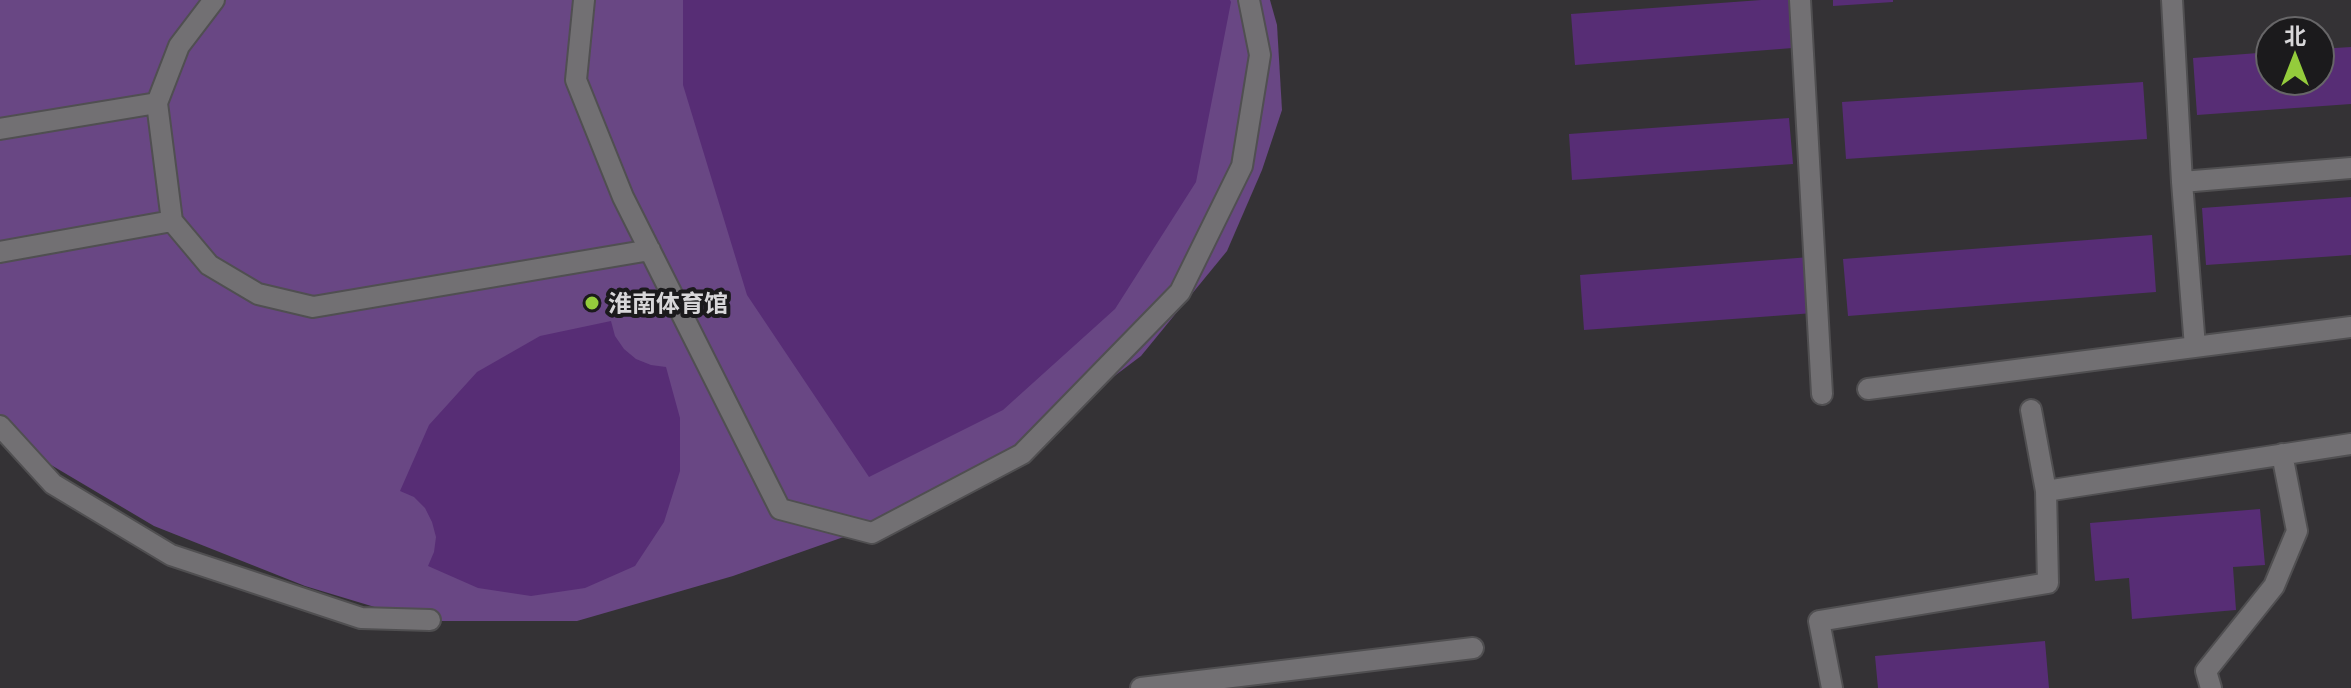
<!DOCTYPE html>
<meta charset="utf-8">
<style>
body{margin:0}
#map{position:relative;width:2351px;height:688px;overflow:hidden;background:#343235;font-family:Georgia,"Noto Sans SC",serif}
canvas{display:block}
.north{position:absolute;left:2255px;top:16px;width:80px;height:80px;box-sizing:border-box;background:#1b1a1c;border:2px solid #676668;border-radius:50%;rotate:0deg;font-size:22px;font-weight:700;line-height:32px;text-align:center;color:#d8d7d9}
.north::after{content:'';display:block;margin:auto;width:28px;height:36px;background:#94cc3c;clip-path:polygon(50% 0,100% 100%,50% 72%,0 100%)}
</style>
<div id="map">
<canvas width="2351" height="688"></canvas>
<div class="north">北</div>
</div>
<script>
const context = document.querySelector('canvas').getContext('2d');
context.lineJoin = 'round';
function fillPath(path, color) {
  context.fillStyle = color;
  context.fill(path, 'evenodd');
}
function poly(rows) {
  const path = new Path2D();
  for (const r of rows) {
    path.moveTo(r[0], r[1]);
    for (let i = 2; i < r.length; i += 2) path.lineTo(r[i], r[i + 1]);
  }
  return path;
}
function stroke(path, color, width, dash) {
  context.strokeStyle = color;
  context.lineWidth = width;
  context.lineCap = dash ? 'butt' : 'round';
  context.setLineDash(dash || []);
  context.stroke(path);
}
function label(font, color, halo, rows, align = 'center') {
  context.font = font + ' Georgia,"Noto Sans SC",serif';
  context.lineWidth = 8;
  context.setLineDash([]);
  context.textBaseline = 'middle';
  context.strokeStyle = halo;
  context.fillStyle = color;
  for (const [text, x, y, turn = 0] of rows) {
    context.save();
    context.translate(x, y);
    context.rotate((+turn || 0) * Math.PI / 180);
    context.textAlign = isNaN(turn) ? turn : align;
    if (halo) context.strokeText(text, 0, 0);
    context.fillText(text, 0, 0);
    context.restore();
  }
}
const green = poly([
 [0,0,1270,0,1277,25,1282,110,1262,170,1227,251,1141,356,1015,451,889,521,733,576,577,621,421,621,305,586,154,526,19,446,0,427]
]);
const building = poly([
 [683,0,1230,0,1231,2,1196,182,1115,309,1003,410,869,477,747,295,683,85],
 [1761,0,1789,0,1793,48,1575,65,1571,14],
 [1833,0,1893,0,1893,2,1833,6],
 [2351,47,2351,104,2197,115,2193,58,2271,52,2271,80,2319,80,2319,49],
 [2143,82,2147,139,1846,159,1842,102],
 [1789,118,1793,164,1572,180,1569,134],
 [2351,197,2351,255,2206,265,2202,208],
 [2152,235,2156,292,1848,316,1843,259],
 [1810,257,1814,313,1584,330,1580,275],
 [611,321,615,336,624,349,636,359,651,365,666,367,680,418,680,471,664,522,635,566,585,588,531,596,478,588,428,566,434,552,436,537,432,522,425,508,414,497,400,491,429,425,477,372,540,336],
 [2260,509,2265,565,2233,567,2236,610,2132,619,2129,578,2095,581,2090,523],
 [2045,641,2049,688,1878,688,1875,656]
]);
const minor = poly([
 [214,0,179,46,157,103,172,221,209,265,258,294,313,307,650,250],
 [584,0,576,80,623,197,780,509,872,533,1022,454,1180,292,1242,166,1260,55,1249,0],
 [1800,0,1822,394],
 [2172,0,2182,182,2195,347],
 [0,129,157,103],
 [2182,182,2351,168],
 [0,252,172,221],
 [1868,389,2351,327],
 [0,426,53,484,171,555,361,618,430,620],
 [2046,491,2351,444],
 [1141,688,1473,648],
 [1832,688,1819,621,2048,583,2046,491,2031,410],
 [2211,688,2206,671,2274,586,2297,531,2282,454]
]);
const markers = [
 [592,303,8,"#94cc3c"]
];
const poiNames = [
 ["淮南体育馆",608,303]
];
fillPath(green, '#694784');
fillPath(building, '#572d75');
stroke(minor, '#504f51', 24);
stroke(minor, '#727073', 20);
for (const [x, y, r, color] of markers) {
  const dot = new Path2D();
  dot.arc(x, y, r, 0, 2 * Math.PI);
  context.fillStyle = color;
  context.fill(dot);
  stroke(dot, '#1b1a1c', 3);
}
label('bold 24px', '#d8d7d9', '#1b1a1c', poiNames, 'left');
</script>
